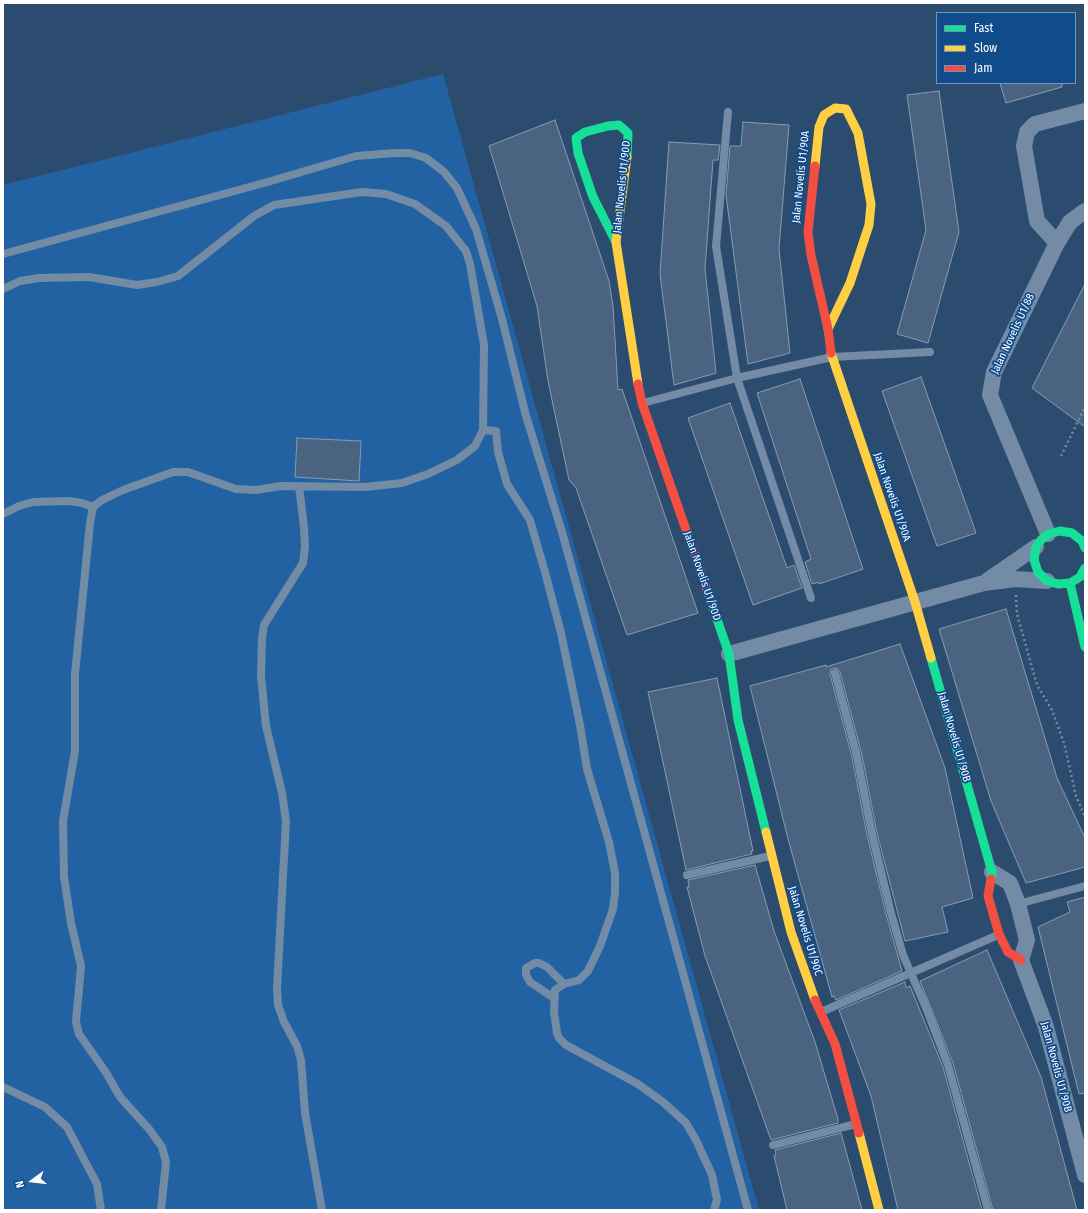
<!DOCTYPE html>
<style>
body{margin:0}
#map{position:relative;width:1088px;height:1213px;overflow:hidden;background:#2c4c6f;font-family:"Fira Sans Condensed",sans-serif}
canvas{display:block}
.frame{position:absolute;inset:0;border:4px solid #fff;pointer-events:none}
.legend{position:absolute;left:936px;top:12px;width:140px;height:72px;box-sizing:border-box;background:#104b8b;border:1px solid #7093b9;margin:0;padding:5px 7px;list-style:none;font-size:12px;color:#fff}
.legend li{display:flex;align-items:center;gap:8px;height:20px}
.legend b{width:20px;border:1px solid #7093b9}
.north{position:absolute;left:12px;top:1161px;width:40px;height:40px;-webkit-text-stroke:3px #104b8b;paint-order:stroke;rotate:255deg;font-size:11px;font-weight:700;line-height:16px;text-align:center;color:#fff}
.north::after{content:'';display:block;margin:auto;width:14px;height:18px;background:#fff;clip-path:polygon(50% 0,100% 100%,50% 72%,0 100%)}
</style>
<div id="map">
<canvas width="1088" height="1213"></canvas>
<div class="frame"></div>
<ul class="legend">
<li><b style="height:5px;background:#16e098"></b>Fast</li>
<li><b style="height:5px;background:#ffcf43"></b>Slow</li>
<li><b style="height:5px;background:#f24e42"></b>Jam</li>
</ul>
<div class="north">N</div>
</div>
<script>
const context = document.querySelector('canvas').getContext('2d');
context.lineJoin = 'round';
function fillPath(path, color) {
  context.fillStyle = color;
  context.fill(path, 'evenodd');
}
function poly(rows) {
  const path = new Path2D();
  for (const r of rows) {
    path.moveTo(r[0], r[1]);
    for (let i = 2; i < r.length; i += 2) path.lineTo(r[i], r[i + 1]);
  }
  return path;
}
function stroke(path, color, width, dash) {
  context.strokeStyle = color;
  context.lineWidth = width;
  context.lineCap = dash ? 'butt' : 'round';
  context.setLineDash(dash || []);
  context.stroke(path);
}
function label(font, color, halo, rows, align = 'center') {
  context.font = font + ' "Fira Sans Condensed",sans-serif';
  context.lineWidth = 3.5;
  context.setLineDash([]);
  context.textBaseline = 'middle';
  context.strokeStyle = halo;
  context.fillStyle = color;
  for (const [text, x, y, turn = 0] of rows) {
    context.save();
    context.translate(x, y);
    context.rotate((+turn || 0) * Math.PI / 180);
    context.textAlign = isNaN(turn) ? turn : align;
    if (halo) context.strokeText(text, 0, 0);
    context.fillText(text, 0, 0);
    context.restore();
  }
}
const green = poly([
 [443,74,759,1210,3,1210,3,185]
]);
const building = poly([
 [1000,83,1062,83,1062,87,1006,103,1000,83],
 [939,91,959,232,928,343,897,334,926,230,907,95,939,91],
 [555,120,609,281,613,306,618,390,622,389,698,613,627,635,576,488,569,480,548,381,537,306,489,146,555,120],
 [743,122,789,125,779,249,790,353,748,364,726,195,730,146,741,146,743,122],
 [669,142,720,145,718,160,713,160,705,269,716,373,674,385,660,274,669,142],
 [1085,284,1085,427,1032,388,1085,284],
 [921,377,976,533,937,546,882,391,921,377],
 [800,379,863,569,819,584,819,582,812,584,805,562,811,559,757,393,800,379],
 [730,403,787,568,794,565,802,588,753,605,688,418,730,403],
 [297,438,361,441,359,481,295,477,297,438],
 [1006,609,1057,778,1085,838,1085,867,1026,883,991,801,939,629,1006,609],
 [900,644,945,768,973,898,942,907,948,932,905,941,877,833,862,755,840,672,837,668,831,669,830,674,852,757,867,835,886,914,902,971,836,1000,834,996,832,997,788,839,750,686,826,665,826,667,900,644],
 [717,678,753,851,751,851,752,854,686,870,648,692,717,678],
 [755,865,774,931,815,1042,838,1119,838,1123,771,1140,705,956,687,887,689,887,688,880,755,865],
 [1085,897,1085,1093,1079,1094,1038,927,1070,912,1067,902,1085,897],
 [987,950,1041,1077,1077,1210,993,1210,953,1063,920,981,987,950],
 [905,982,906,988,910,986,943,1067,982,1210,898,1210,871,1096,839,1010,905,982],
 [841,1133,862,1210,787,1210,774,1156,776,1155,775,1150,841,1133]
]);
const path = poly([
 [1061,456,1085,407],
 [1016,595,1017,614,1037,685,1052,710,1064,743,1076,796,1085,817]
]);
const lane = poly([
 [728,112,716,246,737,378,811,598],
 [3,254,264,183,356,156,395,153,410,153,426,158,444,172,457,188,476,229,502,319,526,416,562,532,748,1210],
 [3,289,20,281,39,278,89,277,137,285,157,282,178,276,254,216,274,205,362,192,386,194,415,204,446,226,466,251,470,264,484,345,483,430,475,446,457,460,428,474,402,483,365,487,281,486,256,490,236,489,188,472,173,472,123,490,102,500,93,507,90,523,75,674,75,751,63,821,64,877,71,923,81,966,76,1022,79,1034,105,1071,120,1097,149,1129,162,1147,166,1162,161,1210],
 [643,403,737,378,832,357,930,352],
 [483,430,496,431,498,452,507,484,530,520,545,572,561,633,580,725,587,769,609,842,615,873,615,893,613,909,600,946,588,971,579,980,564,984,555,990,554,1012,557,1033,559,1038,566,1045,638,1084,663,1102,686,1123,696,1140,712,1175,717,1200,714,1210],
 [299,486,304,527,305,547,303,563,264,625,262,638,261,676,266,726,282,793,286,821,277,988,278,1005,284,1022,297,1046,301,1060,305,1113,322,1210],
 [3,514,19,506,33,502,69,501,82,503,93,507],
 [835,673,857,756,872,834,891,913,903,955,927,1010,948,1065,988,1210],
 [687,875,770,856],
 [1018,904,1085,886],
 [554,998,530,982,526,975,526,968,535,963,539,963,547,967,564,984],
 [821,1012,998,935],
 [3,1087,45,1107,67,1127,97,1184,101,1210],
 [773,1145,855,1124]
]);
const street = poly([
 [1057,243,1037,221,1024,146,1027,132,1035,124,1085,111],
 [1048,534,990,395,994,372,1057,243,1070,222,1085,211],
 [988,580,1036,547],
 [729,654,984,583,1015,579,1047,581],
 [992,872,1010,883,1018,904,1027,940,1021,960,1046,1027,1085,1175]
]);
const fast = poly([
 [616,242,593,197,578,153,576,138,585,132,608,126,619,125,628,133,627,157],
 [1085,548,1082,541,1072,533,1060,531,1048,534,1041,540,1036,547,1034,560,1038,572,1047,581,1058,584,1070,583,1080,577,1085,568],
 [1070,583,1085,647],
 [711,602,729,654,738,720,766,832],
 [931,658,992,872,991,879]
]);
const slow = poly([
 [627,157,616,242,638,384],
 [815,166,819,127,824,115,835,108,846,109,858,133,871,204,869,225,850,283,828,329],
 [831,353,915,602,931,658],
 [766,832,791,932,815,1000],
 [859,1133,879,1210]
]);
const jam = poly([
 [815,166,808,232,811,255,828,329,831,353],
 [638,384,642,403,711,602],
 [991,879,988,896,999,934,1008,952,1021,960],
 [815,1000,835,1044,859,1133]
]);
const streetNames = [
 ["Jalan Novelis U1/90A",801,177,-84],
 ["Jalan Novelis U1/90D",622,187,-84],
 ["Jalan Novelis U1/88",1013,334,-65],
 ["Jalan Novelis U1/90A",892,497,71],
 ["Jalan Novelis U1/90D",702,576,71],
 ["Jalan Novelis U1/90B",954,737,74],
 ["Jalan Novelis U1/90C",805,931,73],
 ["Jalan Novelis U1/90B",1056,1067,75]
];
fillPath(green, '#2362a2');
fillPath(building, '#496380');
stroke(building, '#879cb2', 1);
stroke(path, '#738ba4', 2.5, [2, 3]);
stroke(lane, '#738ba4', 8);
stroke(street, '#738ba4', 16);
stroke(fast, '#16e098', 9);
stroke(slow, '#ffcf43', 9);
stroke(jam, '#f24e42', 9);
label('11px', '#fff', '#104b8b', streetNames);
</script>
